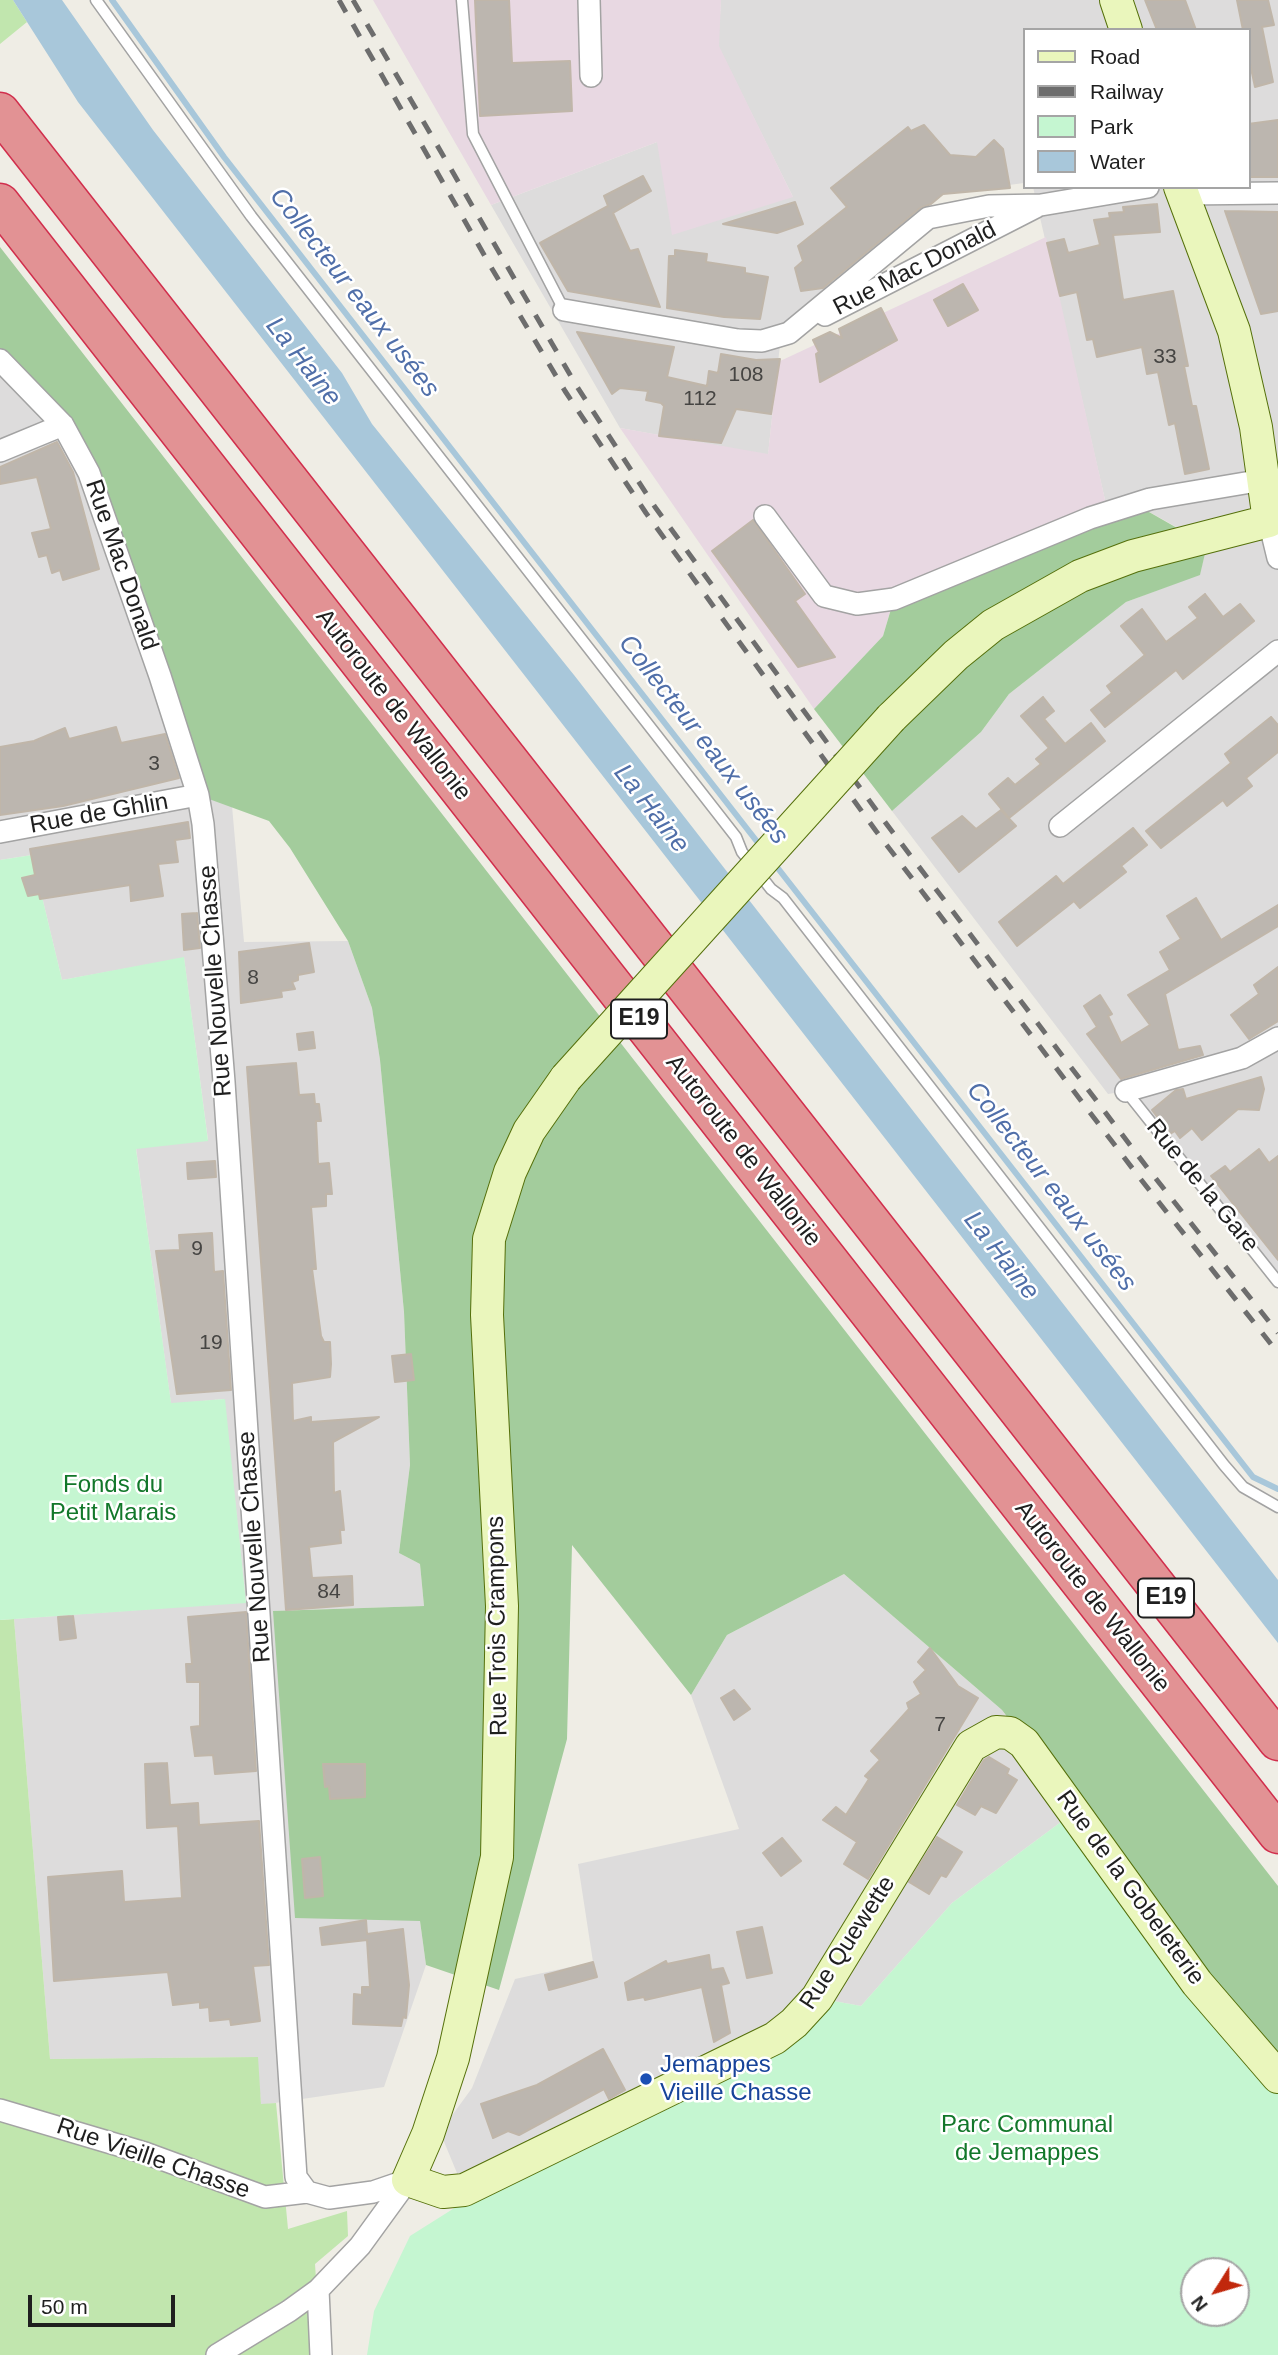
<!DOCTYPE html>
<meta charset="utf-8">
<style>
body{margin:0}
#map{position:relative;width:1278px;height:2355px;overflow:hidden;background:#efede5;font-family:Arial,sans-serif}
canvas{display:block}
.legend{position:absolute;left:1023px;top:28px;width:228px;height:161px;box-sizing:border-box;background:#fff;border:2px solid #a5a5a5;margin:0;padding:9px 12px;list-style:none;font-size:21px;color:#1f1f1f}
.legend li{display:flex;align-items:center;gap:14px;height:35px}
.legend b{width:35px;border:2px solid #a5a5a5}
.north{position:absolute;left:1180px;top:2257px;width:70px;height:70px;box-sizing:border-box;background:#fff;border:2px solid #a5a5a5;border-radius:50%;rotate:233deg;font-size:19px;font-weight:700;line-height:28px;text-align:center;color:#1f1f1f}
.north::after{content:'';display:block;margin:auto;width:24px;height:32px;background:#c1280c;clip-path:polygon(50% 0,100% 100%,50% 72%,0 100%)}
.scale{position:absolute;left:28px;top:2295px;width:147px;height:32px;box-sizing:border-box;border:4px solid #1f1f1f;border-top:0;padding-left:9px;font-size:21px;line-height:24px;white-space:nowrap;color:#1f1f1f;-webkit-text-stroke:5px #fff;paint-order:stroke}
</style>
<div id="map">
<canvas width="1278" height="2355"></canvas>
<ul class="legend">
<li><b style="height:9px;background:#eaf6bc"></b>Road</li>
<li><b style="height:9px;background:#6d6d6d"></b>Railway</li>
<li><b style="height:19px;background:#c5f6d1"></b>Park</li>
<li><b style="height:19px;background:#a8c7da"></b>Water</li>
</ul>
<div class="north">N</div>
<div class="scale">50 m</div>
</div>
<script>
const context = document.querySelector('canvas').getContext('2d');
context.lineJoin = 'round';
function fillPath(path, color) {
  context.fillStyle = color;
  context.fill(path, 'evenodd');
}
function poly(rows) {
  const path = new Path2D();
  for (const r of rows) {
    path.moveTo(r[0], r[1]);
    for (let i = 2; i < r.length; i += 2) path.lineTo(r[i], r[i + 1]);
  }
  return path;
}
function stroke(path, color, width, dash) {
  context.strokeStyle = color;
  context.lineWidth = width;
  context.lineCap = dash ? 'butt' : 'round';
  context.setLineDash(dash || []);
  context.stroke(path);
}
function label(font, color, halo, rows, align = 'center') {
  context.font = font + ' Arial,sans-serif';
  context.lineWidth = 5;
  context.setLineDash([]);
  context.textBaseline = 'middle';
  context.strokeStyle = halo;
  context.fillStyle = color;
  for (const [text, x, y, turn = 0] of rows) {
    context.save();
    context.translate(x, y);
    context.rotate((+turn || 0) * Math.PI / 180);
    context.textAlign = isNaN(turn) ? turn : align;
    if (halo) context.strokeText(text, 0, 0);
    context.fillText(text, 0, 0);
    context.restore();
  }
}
const residential = poly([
 [721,0,1278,0,1278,1282,1126,1091,1108,1094,892,811,981,732,1009,694,1126,602,1200,574,1207,544,1135,504,1108,513,1033,187,1248,187,1248,30,1024,30,1024,183,941,194,782,326,768,455,620,428,491,205,657,142,793,197,718,46],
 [0,363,63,425,198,795,232,806,244,942,348,941,372,1008,380,1060,404,1312,410,1465,399,1553,420,1564,424,1606,274,1611,420,1921,426,1965,384,2087,261,2105,257,2057,50,2059,14,1619,246,1602,224,1399,171,1404,136,1148,208,1140,184,958,62,980,32,855,0,860],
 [844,1574,1002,1710,1073,1813,952,1903,861,2006,817,1998,464,2190,440,2132,472,2088,515,1979,593,1962,578,1864,739,1829,691,1695,727,1635]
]);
const industrial = poly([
 [373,0,721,0,719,46,793,197,672,235,657,142,491,205],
 [1046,237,1108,513,894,598,883,636,814,709,620,428,768,454,778,362]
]);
const grass = poly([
 [0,0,13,0,27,22,0,44],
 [14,1619,50,2059,258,2057,261,2104,276,2103,288,2229,347,2211,348,2236,315,2264,321,2355,0,2355,0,1620]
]);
const forest = poly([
 [0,247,1278,1886,1278,2077,1002,1710,844,1574,727,1635,691,1695,572,1545,567,1739,499,1990,426,1965,420,1921,295,1918,273,1611,424,1606,420,1564,399,1553,410,1465,404,1312,380,1060,372,1008,348,941,290,848,269,821,198,795,89,473,0,363],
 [1135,504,1207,545,1200,575,1126,602,1009,694,981,732,892,811,814,709,883,636,894,599]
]);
const park = poly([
 [32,855,62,980,184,957,208,1141,136,1149,171,1403,225,1399,246,1603,0,1620,0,860],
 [1073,1813,1278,2085,1278,2355,367,2355,374,2311,410,2236,456,2207,464,2190,817,1998,861,2006,952,1903],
 [1194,2271,1236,2271,1236,2313,1194,2313]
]);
const water = poly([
 [13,0,62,0,153,130,342,373,372,424,574,675,1278,1580,1278,1643,78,102]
]);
const stream = poly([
 [112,0,224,157,762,848],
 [773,862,1253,1477,1278,1489]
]);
const building = poly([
 [475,0,509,0,512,63,570,61,572,111,480,116,475,0],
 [1145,0,1185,0,1196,30,1157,30,1145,0],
 [1237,0,1268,0,1274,25,1262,27,1273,82,1255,87,1248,54,1248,30,1243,30,1237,0],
 [1278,120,1278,177,1248,177,1248,124,1278,120],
 [924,125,950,155,976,157,994,140,1003,149,1010,188,943,194,931,204,920,208,823,288,801,291,795,268,803,261,798,246,847,207,831,188,908,127,911,131,924,125],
 [643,176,651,191,613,213,630,251,638,249,660,307,568,291,540,243,608,206,604,196,643,176],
 [795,202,803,224,777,233,723,224,795,202],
 [1157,204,1160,232,1113,235,1123,300,1173,291,1188,366,1184,366,1192,406,1196,406,1209,469,1185,474,1175,423,1169,425,1158,372,1147,374,1142,347,1097,357,1093,339,1087,340,1077,292,1060,296,1047,243,1064,239,1068,253,1100,245,1094,220,1110,218,1109,213,1124,212,1123,207,1157,204],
 [1225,211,1278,212,1278,311,1261,314,1225,211],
 [675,250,707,254,706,262,745,268,745,273,768,277,760,319,724,317,667,308,669,256,675,256,675,250],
 [963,284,978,310,948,326,934,300,963,284],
 [881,308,897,340,820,382,816,354,819,352,813,340,830,332,842,338,839,329,881,308],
 [577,332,674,347,667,377,707,386,709,371,718,373,721,354,756,360,780,359,771,414,736,409,721,443,659,436,664,406,661,403,646,400,648,391,620,388,612,394,577,332],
 [57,442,73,472,99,569,63,580,60,570,52,573,47,555,39,557,32,533,51,529,37,477,0,484,0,467,57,442],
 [753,520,805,594,795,601,835,657,798,667,712,551,753,520],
 [1205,594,1223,617,1240,604,1254,621,1183,679,1176,670,1105,727,1091,710,1112,693,1107,686,1145,655,1121,626,1142,609,1166,642,1198,618,1189,607,1205,594],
 [1043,697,1054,711,1044,719,1065,744,1091,723,1105,741,1009,818,989,794,1008,778,1015,785,1041,764,1036,759,1049,748,1021,716,1043,697],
 [1271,717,1278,725,1278,752,1246,778,1252,786,1227,806,1223,800,1161,848,1146,831,1231,763,1225,754,1271,717],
 [116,727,121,743,165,734,179,778,63,806,0,815,0,747,34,741,65,728,69,739,116,727],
 [1001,810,1016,826,959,872,932,838,962,816,976,829,1001,810],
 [188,822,190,838,175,840,178,862,158,864,163,896,131,901,130,885,40,899,39,894,28,896,22,878,35,875,30,849,188,822],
 [1133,828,1147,845,1121,866,1126,872,1080,908,1074,901,1017,946,999,922,1056,876,1063,884,1133,828],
 [1196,898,1221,940,1278,905,1278,926,1165,994,1178,1050,1200,1046,1203,1055,1121,1079,1087,1034,1097,1027,1084,1006,1100,995,1112,1014,1108,1016,1121,1043,1150,1025,1128,995,1170,970,1160,952,1181,939,1167,916,1196,898],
 [197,913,200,948,184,950,182,914,197,913],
 [309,943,314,972,298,975,298,980,292,982,295,989,281,991,282,997,241,1003,239,952,309,943],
 [1278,967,1278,1021,1249,1039,1231,1015,1259,994,1254,985,1278,967],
 [313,1032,315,1048,299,1050,297,1034,313,1032],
 [296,1063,299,1095,314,1094,315,1104,319,1104,321,1121,316,1121,318,1164,329,1163,332,1194,326,1194,326,1206,311,1207,316,1269,312,1269,321,1336,324,1342,330,1342,331,1364,330,1377,292,1383,293,1421,311,1417,311,1422,379,1417,333,1442,334,1493,340,1491,344,1530,340,1530,341,1543,309,1547,312,1578,352,1576,353,1605,286,1610,247,1067,296,1063],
 [1261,1077,1264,1089,1259,1110,1238,1109,1202,1140,1192,1128,1180,1138,1175,1131,1170,1134,1152,1110,1176,1090,1183,1089,1186,1099,1261,1077],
 [1259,1149,1269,1163,1278,1156,1278,1260,1211,1176,1225,1166,1230,1172,1259,1149],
 [215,1161,216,1177,188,1179,187,1163,215,1161],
 [212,1233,214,1272,223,1271,231,1390,177,1394,156,1251,180,1250,179,1235,212,1233],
 [411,1354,414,1380,395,1382,392,1356,411,1354],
 [246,1612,256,1771,215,1774,213,1755,195,1756,191,1727,200,1726,200,1682,187,1682,186,1664,192,1664,188,1617,246,1612],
 [73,1616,76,1638,60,1640,58,1617,73,1616],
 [930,1648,958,1686,978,1698,868,1879,844,1864,857,1842,823,1820,836,1807,846,1815,869,1779,865,1776,880,1760,871,1751,909,1709,907,1703,921,1694,914,1682,926,1670,918,1662,930,1648],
 [734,1690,750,1709,734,1720,721,1698,734,1690],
 [989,1757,1009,1769,1007,1774,1017,1780,996,1813,981,1806,975,1815,957,1805,984,1760,989,1757],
 [167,1763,170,1805,198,1803,199,1825,259,1821,269,1965,253,1966,260,2021,231,2025,230,2019,210,2021,209,2007,200,2008,200,2002,173,2005,168,1972,54,1981,48,1877,122,1871,124,1902,182,1898,178,1826,147,1828,145,1764,167,1763],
 [323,1764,365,1764,365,1797,330,1799,329,1786,325,1787,323,1764],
 [937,1837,962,1852,946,1877,941,1875,929,1894,909,1882,937,1837],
 [782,1838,801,1861,781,1876,763,1853,782,1838],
 [320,1857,323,1896,305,1898,302,1859,320,1857],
 [366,1920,367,1934,403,1929,409,1985,406,2018,403,2017,401,2026,353,2024,354,1994,362,1995,362,1987,370,1987,367,1940,322,1945,320,1928,366,1920],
 [762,1927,772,1973,747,1978,737,1932,762,1927],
 [709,1955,711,1970,723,1968,729,1983,721,1985,730,2033,714,2042,702,1987,645,2000,644,1997,628,2000,625,1983,666,1961,667,1964,709,1955],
 [593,1962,597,1977,549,1990,545,1975,593,1962],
 [603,2049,625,2090,609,2099,604,2089,519,2135,508,2131,493,2138,481,2104,537,2085,603,2049]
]);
const lane = poly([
 [96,0,251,216,736,837,742,852,771,889,783,898,1224,1465,1243,1487,1278,1507],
 [462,0,473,134,564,310],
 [1126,1091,1278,1282]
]);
const street = poly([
 [589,0,591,76],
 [1183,194,1278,193],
 [564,310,738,340,762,341,789,333,928,218,989,206,1041,205,1148,187],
 [825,315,1036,207],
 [0,360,63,425,89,473,160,676,198,795,203,824,224,1082,296,2177,307,2192,329,2198,373,2192,408,2180],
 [0,451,63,425],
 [765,516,824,596,857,604,894,599,1090,518,1150,499,1263,480],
 [1278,519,1269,521,1278,558],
 [1060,826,1278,651],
 [0,832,198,795],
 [1126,1091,1242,1058,1278,1038],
 [0,2110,145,2153,265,2197,307,2192],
 [318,2290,321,2355],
 [217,2355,289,2311,318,2290,360,2246,408,2180]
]);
const secondary = poly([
 [1116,0,1126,30],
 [891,718,956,655,993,625,1080,576,1133,556,1269,521,1256,427,1234,331,1180,187],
 [566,1078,529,1131,510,1172,489,1239,487,1315,502,1606,497,1857,453,2058,428,2134,408,2180,443,2192,464,2190,775,2038,794,2023,817,1998,971,1746,996,1732,1010,1733,1024,1743,1197,1983,1278,2077]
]);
const highway = poly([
 [0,112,1278,1741],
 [0,203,1278,1834]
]);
const rail = poly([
 [339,0,491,267,565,391,646,513,876,831,1139,1177,1278,1353],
 [353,0,576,385,655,507,885,822,1149,1170,1278,1333]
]);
const secondaryBridge = poly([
 [566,1078,891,718]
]);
const markers = [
 [646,2079,7,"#1a4fb4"]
];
const numberNames = [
 ["33",1165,357],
 ["108",746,375],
 ["112",700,399],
 ["3",154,764],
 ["8",253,978],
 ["9",197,1249],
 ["19",211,1343],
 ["84",329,1592],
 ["7",940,1725]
];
const shields = [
 [639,1019,56],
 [1166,1598,56]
];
const shieldNames = [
 ["E19",639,1019],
 ["E19",1166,1598]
];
const streetNames = [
 ["Rue Mac Donald",915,269,-27],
 ["Rue Mac Donald",121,565,71],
 ["Autoroute de Wallonie",393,705,52],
 ["Rue de Ghlin",99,814,-10],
 ["Rue Nouvelle Chasse",216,981,-94],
 ["Autoroute de Wallonie",743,1151,52],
 ["Rue de la Gare",1202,1186,51],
 ["Rue Nouvelle Chasse",255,1547,-94],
 ["Autoroute de Wallonie",1092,1597,52],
 ["Rue Trois Crampons",498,1626,-91],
 ["Rue de la Gobeleterie",1130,1888,54],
 ["Rue Quewette",848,1943,-57],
 ["Rue Vieille Chasse",153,2159,19]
];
const parkNames = [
 ["Fonds du",113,1485],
 ["Petit Marais",113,1513],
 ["Parc Communal",1027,2125],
 ["de Jemappes",1027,2153]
];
const transitNames = [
 ["Jemappes",660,2065],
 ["Vieille Chasse",660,2093]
];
const waterNames = [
 ["Collecteur eaux usées",354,293,52],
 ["La Haine",303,362,52],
 ["Collecteur eaux usées",703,740,52],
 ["La Haine",651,809,52],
 ["Collecteur eaux usées",1051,1187,52],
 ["La Haine",1001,1256,52]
];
fillPath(residential, '#dddcdc');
fillPath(industrial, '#e8d8e2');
fillPath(grass, '#c1e6ae');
fillPath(forest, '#a3cc9c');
fillPath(park, '#c5f6d1');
fillPath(water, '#a8c7da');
stroke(stream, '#a8c7da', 6);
fillPath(building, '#bcb6af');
stroke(building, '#c0b6a9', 2);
stroke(lane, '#a3a3a3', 13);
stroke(street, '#a3a3a3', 24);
stroke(secondary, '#55700b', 34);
stroke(highway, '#d12f4d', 41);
stroke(lane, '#fff', 10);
stroke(street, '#fff', 21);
stroke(secondary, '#eaf6bc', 32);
stroke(highway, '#e29294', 38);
stroke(rail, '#6d6d6d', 5, [14, 14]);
stroke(secondaryBridge, '#55700b', 34, []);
stroke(secondaryBridge, '#eaf6bc', 32);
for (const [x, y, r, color] of markers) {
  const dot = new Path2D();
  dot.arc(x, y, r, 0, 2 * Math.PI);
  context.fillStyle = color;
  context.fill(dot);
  stroke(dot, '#fff', 2.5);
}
label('21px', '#464543', null, numberNames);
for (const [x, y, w] of shields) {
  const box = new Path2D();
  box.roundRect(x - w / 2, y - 19.5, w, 39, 5);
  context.fillStyle = '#fff';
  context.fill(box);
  stroke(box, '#1f1f1f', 2);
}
label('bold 23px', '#1f1f1f', null, shieldNames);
label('24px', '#1f1f1f', '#fff', streetNames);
label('24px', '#12772a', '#fff', parkNames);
label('24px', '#164399', '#fff', transitNames, 'left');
label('italic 26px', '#506fa9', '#fff', waterNames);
</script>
